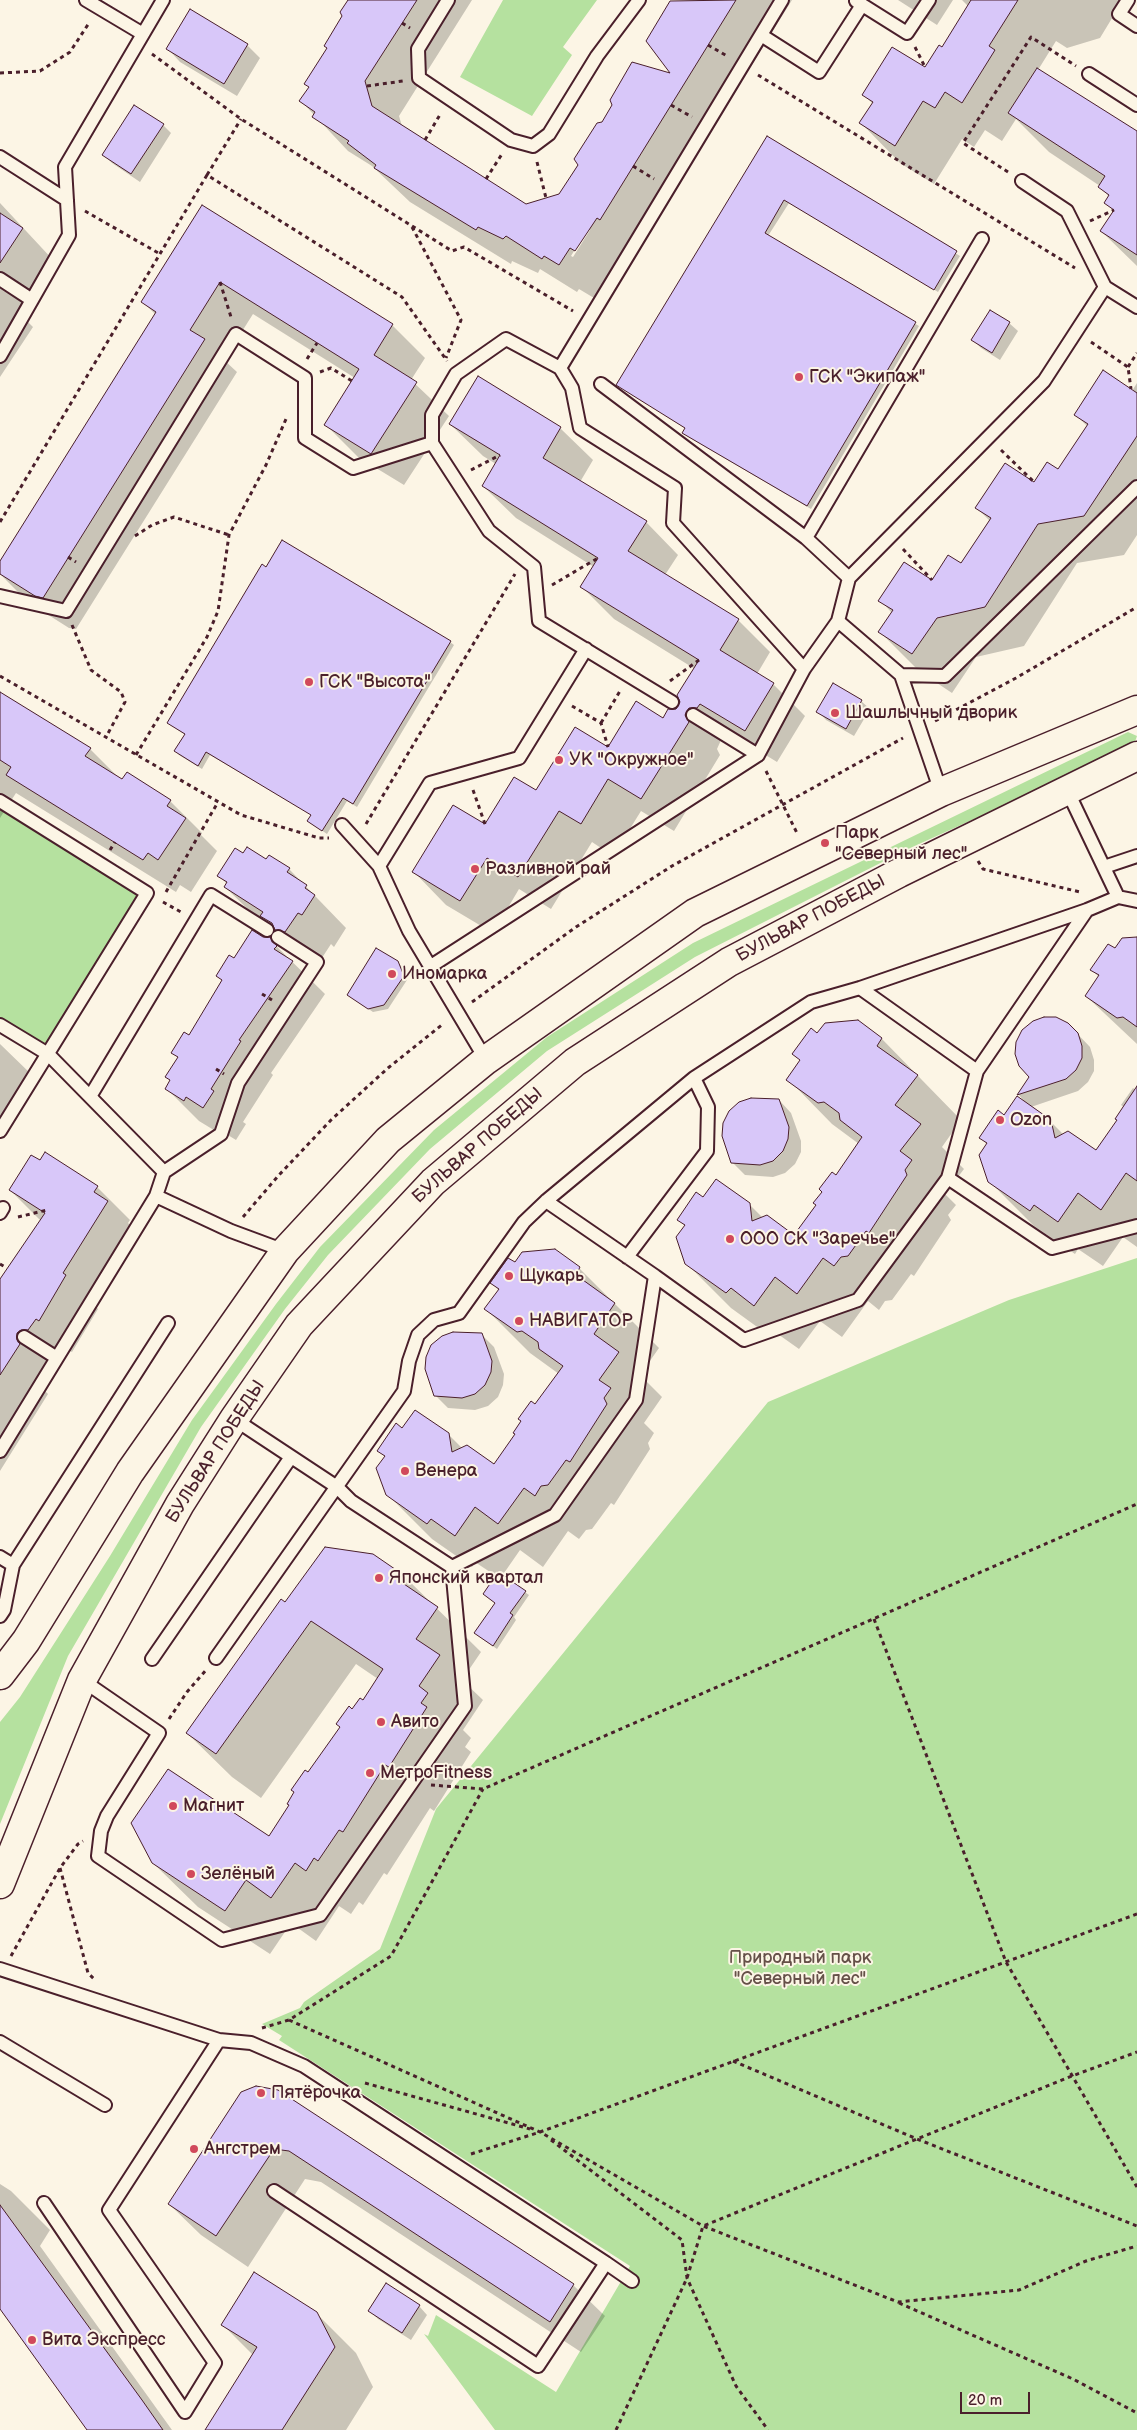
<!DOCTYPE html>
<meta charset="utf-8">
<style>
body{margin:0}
#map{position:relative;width:1137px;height:2430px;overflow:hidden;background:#fcf5e5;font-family:"Balsamiq Sans",sans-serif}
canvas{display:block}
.scale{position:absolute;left:960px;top:2392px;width:70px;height:22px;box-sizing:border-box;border:2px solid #4a1f2b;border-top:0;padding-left:6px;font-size:15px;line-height:18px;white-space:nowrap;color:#4a1f2b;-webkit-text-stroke:4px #fcf5e5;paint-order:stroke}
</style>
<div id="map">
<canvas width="1137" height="2430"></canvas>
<div class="scale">20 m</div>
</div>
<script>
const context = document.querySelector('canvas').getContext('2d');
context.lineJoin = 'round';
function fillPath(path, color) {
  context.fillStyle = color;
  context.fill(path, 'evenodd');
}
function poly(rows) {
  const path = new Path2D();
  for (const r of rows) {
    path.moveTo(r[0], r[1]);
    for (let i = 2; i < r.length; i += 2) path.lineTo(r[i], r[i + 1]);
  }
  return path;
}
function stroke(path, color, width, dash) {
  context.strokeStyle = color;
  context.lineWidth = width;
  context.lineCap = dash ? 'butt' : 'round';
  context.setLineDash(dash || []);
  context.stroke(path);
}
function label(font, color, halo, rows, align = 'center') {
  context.font = font + ' "Balsamiq Sans",sans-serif';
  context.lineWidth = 4;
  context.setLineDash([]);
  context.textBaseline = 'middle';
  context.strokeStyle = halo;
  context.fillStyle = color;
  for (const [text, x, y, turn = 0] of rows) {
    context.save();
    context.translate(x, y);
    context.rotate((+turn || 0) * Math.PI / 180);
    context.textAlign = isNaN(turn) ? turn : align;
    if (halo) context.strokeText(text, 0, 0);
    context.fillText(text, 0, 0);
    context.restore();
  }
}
const green = poly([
 [503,0,597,0,563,47,572,55,532,116,460,77],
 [1128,732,1137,736,1133,747,908,849,695,957,547,1051,430,1149,328,1255,285,1309,201,1427,68,1656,0,1824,0,1722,20,1697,110,1556,192,1420,276,1304,320,1247,434,1130,547,1037,693,943],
 [0,801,147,893,48,1054,0,1025],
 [1137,1258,1137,2430,495,2430,424,2334,428,2336,436,2315,556,2392,630,2266,279,2040,282,2036,262,2024,300,2008,304,2002,380,1949,436,1809,768,1402,1009,1300]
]);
const shadow = poly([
 [349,0,472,0,399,116,402,126,526,206,560,195,602,123,673,75,701,5,697,0,792,0,635,253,610,285,605,281,594,298,579,289,577,292,540,269,538,273,512,261,511,264,410,202,372,166,348,151,301,101,310,88,305,83,328,49],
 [587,230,590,230,573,257,571,256],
 [898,0,953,0,937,25],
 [962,0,1123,0,1100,38,1067,48,1056,41,1038,70,1137,133,1137,266,1101,231,1114,211,1106,203,1109,197,1100,186,1049,152,1016,119,1002,141,985,130,974,147,962,139,934,184,900,163,861,123,873,104,864,95,926,69,942,49,969,7],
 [247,45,260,58,237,96,180,62,168,49],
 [163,125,171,133,140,182,112,163,104,155],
 [767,138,960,256,938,292,789,203,768,236,919,326,811,509,687,436,684,432,686,429,618,385],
 [0,203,54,261,18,312,33,327,0,377],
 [203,207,392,325,425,358,411,380,449,416,404,485,358,457,326,425,355,378,253,314,224,360,237,372,76,629,69,628,28,602,0,574,0,563,156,315,143,302],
 [990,312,1009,323,1018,331,1000,360,981,348,973,340],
 [1137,383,1137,535,1124,555,1077,563,1024,646,976,657,952,693,919,671,880,632,892,613,880,600,932,582,962,565,990,521,977,508,1059,471,1088,427,1075,414,1132,391],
 [450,424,560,428,593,460,580,482,646,522,678,555,665,575,738,620,770,652,757,674,773,684,805,716,777,762,733,735,730,740,721,740,717,749,720,755,674,831,641,811,613,856,592,842,551,909,519,889,493,933,446,905,414,872,536,792,608,749,663,720,677,710,695,669,614,619,582,587,594,567,516,518,483,486,496,464,483,456],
 [267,568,450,642,454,645,357,807,347,801,327,834,308,821,312,815,210,755,202,769,179,755,176,751,185,735,168,723],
 [834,685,861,701,870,709,854,736,826,720,818,711],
 [0,694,90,749,122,781,170,801,202,833,201,835,217,851,191,892,180,885,176,892,16,793,0,818],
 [244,854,289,869,346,928,334,947,331,944,318,964,258,919,225,887,227,884,219,876],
 [263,938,269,939,325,994,271,1073,273,1075,243,1122,246,1124,236,1140,218,1129,217,1132,199,1121,167,1089,171,1081,166,1077,178,1058,173,1052,189,1037,223,981,217,976],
 [1137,938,1137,1044,1086,996,1099,977,1092,970,1115,950],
 [397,962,401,966,407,980,388,1009,373,1012,348,995],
 [858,1022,882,1039,961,1120,942,1147,964,1169,945,1194,956,1205,948,1215,951,1220,914,1276,911,1274,892,1300,885,1301,879,1310,868,1301,842,1337,820,1321,799,1349,775,1332,771,1337,731,1308,686,1263,685,1226,679,1220,703,1199,749,1204,763,1218,794,1236,859,1144,832,1124,788,1079,818,1035],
 [1068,1024,1090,1047,1094,1060,1094,1071,1088,1082,1078,1091,1031,1107,1050,1121,1064,1135,1097,1152,1119,1121,1124,1107,1121,1105,1133,1088,1137,1091,1137,1247,1123,1237,1103,1266,1078,1249,1075,1254,1034,1226,989,1181,987,1145,981,1138,1024,1101,1019,1095],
 [0,1044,31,1074,30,1090,0,1137],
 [779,1100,791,1113,801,1141,801,1152,795,1164,785,1173,773,1177,745,1175,732,1162],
 [97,1187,130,1220,128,1223,139,1234,95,1306,98,1309,72,1352,68,1350,44,1390,48,1394,0,1471,0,1282,41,1221,10,1190],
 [515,1264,579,1268,659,1348,640,1375,662,1397,644,1423,654,1433,648,1443,650,1449,614,1505,611,1503,592,1529,586,1530,579,1539,568,1531,543,1567,520,1550,502,1576,529,1595,514,1617,516,1620,497,1649,480,1637,496,1604,484,1594,496,1576,475,1562,472,1567,432,1539,387,1494,385,1457,379,1451,403,1430,448,1434,462,1448,495,1466,559,1374,530,1353,486,1309,499,1291,492,1283],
 [481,1334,494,1347,504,1374,503,1385,498,1397,488,1406,475,1410,448,1408,435,1395],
 [404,1576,481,1652,462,1680,483,1700,463,1730,471,1738,465,1747,471,1752,434,1811,430,1808,387,1875,384,1873,363,1905,359,1902,351,1914,339,1906,316,1941,291,1923,270,1954,198,1907,153,1863,269,1838,308,1774,378,1679,356,1664,261,1798,232,1777,187,1733,286,1604],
 [278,2091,573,2285,605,2316,581,2352,321,2182,305,2179,248,2267,201,2235,169,2204],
 [0,2184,11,2191,50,2230,40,2246,172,2430,88,2430,0,2307],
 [419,2306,427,2315,411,2340,378,2319,370,2311],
 [316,2313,356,2353,373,2387,346,2430,207,2430,253,2355,223,2325]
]);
const building = poly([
 [348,0,417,0,365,81,372,106,526,204,559,194,578,165,574,159,597,123,602,122,612,105,610,100,632,62,670,73,646,41,670,1,736,0,600,220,597,218,575,251,570,248,559,265,544,256,542,259,506,236,503,239,478,227,476,230,374,168,376,165,347,143,349,141,312,117,315,112,299,101,309,87,304,84,327,48,324,46,342,16,340,12,348,0],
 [971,0,1018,0,989,46,995,50,962,103,945,92,935,108,923,101,895,146,859,123,873,102,862,95,892,47,925,67,939,45,942,47,971,0],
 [190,9,248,44,224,84,166,49,190,9],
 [1037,68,1137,131,1137,255,1100,231,1114,210,1104,203,1109,195,1098,187,1105,176,1008,113,1037,68],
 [134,105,164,124,131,174,102,155,134,105],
 [767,136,957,251,934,290,784,200,765,233,916,322,807,506,682,433,685,428,616,385,767,136],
 [202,205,393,324,374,355,417,382,371,454,324,425,359,369,220,282,190,330,205,339,43,598,35,596,0,574,0,561,156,312,141,302,202,205],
 [0,213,23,228,0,263,0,213],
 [990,310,1010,322,992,353,971,340,990,310],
 [1103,370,1137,393,1137,436,1084,516,1038,524,985,607,937,618,912,654,878,632,893,610,878,601,904,562,932,580,948,555,961,563,991,518,975,508,1005,463,1034,482,1047,462,1058,469,1088,424,1074,415,1103,370],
 [478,376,561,427,543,458,647,521,628,551,739,619,720,650,774,683,745,731,700,704,697,708,689,708,685,715,689,722,641,799,608,779,581,824,559,811,518,877,487,858,460,901,412,872,453,805,485,824,514,777,536,790,575,727,608,747,636,701,663,718,668,709,676,709,680,702,677,695,699,660,580,587,598,558,482,486,500,455,449,424,478,376],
 [282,540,451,641,353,804,343,798,322,831,307,821,311,815,206,752,198,766,174,751,185,734,167,723,262,564,266,567,282,540],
 [833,683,862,700,846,729,816,712,833,683],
 [0,692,91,748,85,756,122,779,127,772,171,800,167,806,186,818,158,860,148,853,143,860,6,775,11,767,0,760,0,692],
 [247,847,266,859,269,855,290,868,287,872,307,885,305,888,315,895,302,915,298,913,285,932,275,930,272,923,260,916,263,912,224,887,227,882,217,876,235,848,243,853,247,847],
 [252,930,263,937,270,937,277,946,274,949,293,961,239,1040,241,1041,211,1089,214,1091,203,1108,186,1097,184,1101,165,1089,170,1080,165,1077,178,1057,171,1053,184,1032,189,1035,222,980,216,976,229,955,234,958,252,930],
 [1137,937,1137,1027,1123,1017,1117,1018,1085,996,1099,975,1090,970,1108,944,1115,948,1122,938,1137,937],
 [376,948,398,961,404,976,384,1005,368,1009,347,995,376,948],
 [1044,1017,1056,1017,1068,1023,1078,1033,1082,1046,1082,1058,1076,1070,1066,1079,1017,1095,1029,1077,1019,1066,1015,1054,1016,1042,1022,1030,1033,1021,1044,1017],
 [858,1020,882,1038,877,1046,918,1075,895,1105,921,1124,900,1151,912,1160,905,1170,907,1175,869,1233,866,1231,848,1256,841,1257,834,1266,823,1258,797,1294,775,1277,754,1306,731,1288,726,1293,685,1264,676,1237,685,1225,677,1220,696,1192,703,1197,716,1179,750,1203,752,1221,767,1215,794,1235,816,1205,813,1203,822,1192,819,1189,832,1172,836,1175,862,1137,840,1120,839,1113,824,1102,818,1103,786,1080,800,1060,792,1054,811,1028,817,1033,825,1023,858,1020],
 [1137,1086,1137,1181,1126,1173,1101,1210,1078,1193,1058,1222,1034,1205,1030,1211,988,1182,979,1155,987,1143,979,1138,998,1110,1004,1115,1017,1096,1051,1120,1055,1138,1068,1131,1096,1150,1117,1120,1115,1119,1137,1086],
 [751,1098,779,1099,789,1127,788,1139,783,1151,773,1161,760,1165,731,1163,722,1136,723,1123,729,1111,739,1102,751,1098],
 [45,1152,98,1186,94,1192,108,1201,63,1273,66,1275,39,1321,36,1319,28,1330,21,1330,17,1333,17,1340,20,1344,0,1375,0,1279,45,1213,9,1190,31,1155,40,1160,45,1152],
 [555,1249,580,1267,576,1275,615,1303,594,1334,619,1352,599,1380,611,1388,604,1398,607,1404,570,1462,566,1460,548,1485,541,1486,535,1496,524,1488,498,1524,475,1507,455,1536,431,1519,427,1524,386,1495,376,1468,385,1456,377,1451,396,1423,402,1428,415,1410,449,1433,452,1452,467,1445,494,1464,515,1434,513,1433,521,1421,518,1419,531,1401,535,1404,563,1366,539,1349,538,1342,522,1331,517,1332,484,1309,499,1289,490,1283,508,1258,515,1262,522,1252,555,1249],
 [453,1332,482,1333,492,1361,491,1372,485,1385,475,1394,462,1398,434,1396,425,1369,426,1357,431,1345,442,1336,453,1332],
 [325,1547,373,1554,405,1576,401,1582,438,1607,416,1639,440,1655,419,1686,428,1693,421,1703,427,1707,389,1767,385,1765,343,1832,339,1830,318,1861,314,1858,306,1871,295,1863,271,1898,246,1880,225,1911,152,1863,131,1823,168,1769,269,1836,289,1805,287,1804,294,1792,291,1790,305,1770,308,1772,340,1727,336,1724,349,1706,352,1709,360,1698,363,1700,383,1669,311,1621,216,1754,186,1733,281,1599,285,1602,325,1547],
 [498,1572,526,1591,510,1613,513,1615,493,1646,474,1633,495,1603,483,1594,498,1572],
 [256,2086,278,2090,574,2284,550,2322,289,2151,274,2149,216,2236,168,2204,241,2092,256,2086],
 [0,2205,142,2400,163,2430,87,2430,0,2309,0,2205],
 [254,2272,317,2312,335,2347,282,2430,205,2430,257,2347,221,2325,254,2272],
 [386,2283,420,2305,402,2333,368,2311,386,2283]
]);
const path = poly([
 [402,23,410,28],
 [708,45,727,56],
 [915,47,925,67],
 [152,54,241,119,452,251,464,247,573,311],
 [0,73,40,71,70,52,89,23],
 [758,75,1075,268],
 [367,86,403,81],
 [671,105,692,117],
 [425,140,441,113],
 [537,162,546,198],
 [633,166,654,179],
 [1008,172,963,143,1031,37,1076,66],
 [207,175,241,119],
 [486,179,502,154],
 [85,211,160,254],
 [1090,221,1114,210],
 [412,227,461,320,446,358],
 [220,282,231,317],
 [1091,342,1128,367,1131,389],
 [307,359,317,343],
 [1128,367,1137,353],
 [320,372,331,368,352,381],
 [1001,450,1034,482],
 [471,470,500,455],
 [0,522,207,175,402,297,447,361],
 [135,536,152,525,174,517,229,535],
 [903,549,932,580],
 [68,557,76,562],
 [552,585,598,558],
 [72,625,91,670,121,692,125,702,106,737],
 [0,676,241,815,319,838,329,838],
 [670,681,699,660],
 [572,706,601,723,608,747],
 [935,721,1016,678,1137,607],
 [601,723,620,691],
 [136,755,207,637,218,611,229,535,266,465,286,419],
 [766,771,798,835],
 [473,790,485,824],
 [366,824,515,574],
 [110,850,115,842],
 [978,861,983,869,1080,892],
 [166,892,218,802],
 [163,902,181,912],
 [262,994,272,1000],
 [472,1002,576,927,672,866,903,738],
 [216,1069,224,1074],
 [18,1217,47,1210],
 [243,1217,279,1175,331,1120,388,1068,443,1024],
 [0,1264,7,1268],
 [874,1619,1006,1962,1137,2187],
 [169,1719,187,1692,206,1670],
 [431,1785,483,1789,1137,1504],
 [60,1868,88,1973,95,1980],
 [11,1956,60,1868,78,1844,83,1841],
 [289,2020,540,2132,703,2226,898,2302,1019,2290,1086,2261,1137,2246],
 [262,2028,289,2020,391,1956,483,1789],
 [733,2061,917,2139,1137,2226],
 [365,2083,530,2129],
 [551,2140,682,2240,687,2278,736,2386,768,2430],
 [471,2154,540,2132,1137,1914],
 [899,2303,1073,2379,1137,2413],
 [616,2430,687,2278,703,2226,1072,2076,1137,2052]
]);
const service = poly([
 [86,0,143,34],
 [448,0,418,49,419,78,511,140,533,146,549,134,597,56,639,0],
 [1128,0,1119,14,1137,26],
 [856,1,907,33,929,0],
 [761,35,819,72,862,5],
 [1089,74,1137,105],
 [0,157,67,200],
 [1022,181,1067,211,1105,287,1137,307],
 [0,279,32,300],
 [0,356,69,235,65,167,163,0],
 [560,368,782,0],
 [601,384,806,538],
 [849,578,806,538,982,239],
 [0,596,66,611,236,334,305,378,305,438,353,468,432,443],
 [901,675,945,676,1137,487],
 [672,702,539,621,534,567,489,531,432,443,432,415,456,374,506,339,560,368,572,388,580,428,675,488,673,523,804,669],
 [693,715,758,755,804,669,838,621],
 [941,792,901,675,838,621,849,578,1044,381,1105,287],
 [0,801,147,893,0,1131],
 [342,825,379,866],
 [1104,867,1137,856],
 [1118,897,1137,901],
 [431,966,758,755],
 [0,1025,48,1054,164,1172],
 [486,1060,409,931,379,866,430,783,519,758,586,649],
 [977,1071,1087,910],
 [91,1095,211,895,267,930],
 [948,1178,1052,1248,1137,1226],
 [156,1196,231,1231,285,1251],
 [0,1213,3,1208],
 [627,1257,707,1151,708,1107,694,1078],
 [655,1276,744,1340,858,1300,948,1178,977,1071,860,988],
 [24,1337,57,1358],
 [0,1451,156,1196,164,1172,221,1134,238,1083,317,962,278,937],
 [0,1557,13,1565],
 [452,1567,555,1515,636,1400,655,1276,546,1201],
 [0,1616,4,1610,13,1565,168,1323],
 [216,1658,404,1391,409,1361,418,1335,434,1320,459,1313,524,1222,546,1201,694,1078,811,1002,860,988,1087,910,1118,897,1067,790],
 [152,1659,291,1457],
 [82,1680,159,1733,107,1816,101,1831,98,1856,222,1940,320,1915,465,1706,452,1567,351,1501,337,1487,234,1419],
 [0,1969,219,2040,251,2043,304,2066,606,2263,538,2366,274,2191],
 [0,2042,105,2105],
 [44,2203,185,2412,215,2363,109,2210,219,2040],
 [606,2263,632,2281]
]);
const primary = poly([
 [0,1675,26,1641,130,1472,285,1251,388,1140,486,1060,695,913,941,792,1137,710],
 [0,1884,82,1680,180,1504,234,1419,299,1325,433,1182,575,1062,729,962,899,873,1137,756]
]);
const markers = [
 [799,377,5,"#d1495b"],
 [309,682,5,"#d1495b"],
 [835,713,5,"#d1495b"],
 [559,760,5,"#d1495b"],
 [825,843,5,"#d1495b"],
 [475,869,5,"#d1495b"],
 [392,974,5,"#d1495b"],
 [1000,1120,5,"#d1495b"],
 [730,1239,5,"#d1495b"],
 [509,1276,5,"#d1495b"],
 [519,1321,5,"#d1495b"],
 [405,1471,5,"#d1495b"],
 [379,1578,5,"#d1495b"],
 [381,1722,5,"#d1495b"],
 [370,1773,5,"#d1495b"],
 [173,1806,5,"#d1495b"],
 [191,1874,5,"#d1495b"],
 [261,2093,5,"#d1495b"],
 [194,2149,5,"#d1495b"],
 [32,2340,5,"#d1495b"]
];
const poiNames = [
 ["ГСК \"Экипаж\"",809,377],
 ["ГСК \"Высота\"",319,682],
 ["Шашлычный дворик",845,713],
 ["УК \"Окружное\"",569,760],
 ["Парк",835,833],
 ["\"Северный лес\"",835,854],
 ["Разливной рай",485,869],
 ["Иномарка",402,974],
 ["Ozon",1010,1120],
 ["ООО СК \"Заречье\"",740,1239],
 ["Щукарь",519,1276],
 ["НАВИГАТОР",529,1321],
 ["Венера",415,1471],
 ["Японский квартал",389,1578],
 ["Авито",391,1722],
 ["МетроFitness",380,1773],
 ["Магнит",183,1806],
 ["Зелёный",201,1874],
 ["Пятёрочка",271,2093],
 ["Ангстрем",204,2149],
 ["Вита Экспресс",42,2340]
];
const streetNames = [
 ["БУЛЬВАР ПОБЕДЫ",811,919,-28],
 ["БУЛЬВАР ПОБЕДЫ",478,1146,-41],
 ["БУЛЬВАР ПОБЕДЫ",216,1452,-57]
];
const parkNames = [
 ["Природный парк",800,1958],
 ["\"Северный лес\"",800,1979]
];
fillPath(green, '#b5e19f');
fillPath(shadow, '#0003');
fillPath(building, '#d8c7f9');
stroke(building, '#4a1f2b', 1);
stroke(service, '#4a1f2b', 16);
stroke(primary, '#4a1f2b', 31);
stroke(path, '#4a1f2b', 3, [4, 4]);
stroke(service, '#fcf5e5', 12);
stroke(primary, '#fcf5e5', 28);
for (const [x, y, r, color] of markers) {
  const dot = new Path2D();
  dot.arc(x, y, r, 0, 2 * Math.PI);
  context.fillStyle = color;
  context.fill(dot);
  stroke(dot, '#fcf5e5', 2);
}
label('18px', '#4a1f2b', '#fcf5e5', poiNames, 'left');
label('18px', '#4a1f2b', '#fcf5e5', streetNames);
label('18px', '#655048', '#fcf5e5', parkNames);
</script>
